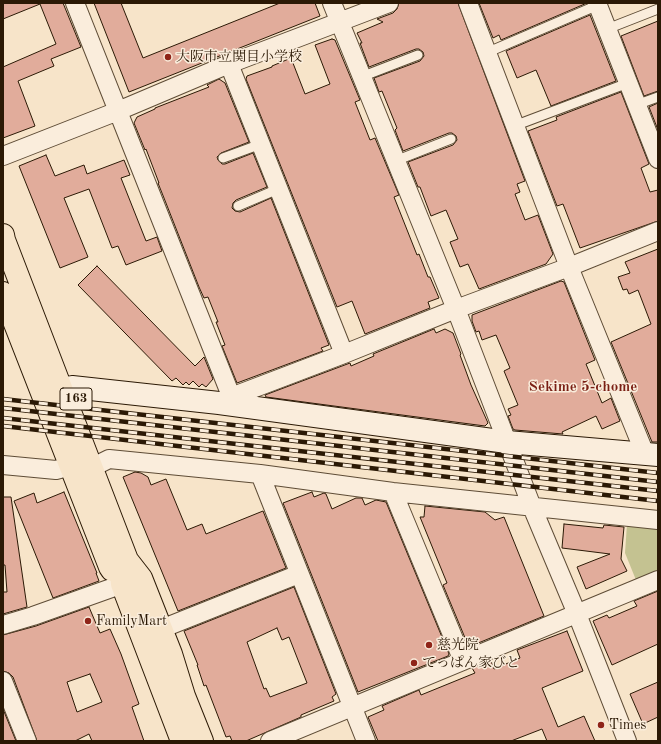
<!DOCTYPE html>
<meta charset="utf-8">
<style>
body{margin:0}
#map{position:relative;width:661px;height:744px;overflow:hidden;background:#f7e4c9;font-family:"Old Standard TT",serif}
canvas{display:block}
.frame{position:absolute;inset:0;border:4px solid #2b1905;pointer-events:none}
</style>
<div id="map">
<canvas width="661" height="744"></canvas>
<div class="frame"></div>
</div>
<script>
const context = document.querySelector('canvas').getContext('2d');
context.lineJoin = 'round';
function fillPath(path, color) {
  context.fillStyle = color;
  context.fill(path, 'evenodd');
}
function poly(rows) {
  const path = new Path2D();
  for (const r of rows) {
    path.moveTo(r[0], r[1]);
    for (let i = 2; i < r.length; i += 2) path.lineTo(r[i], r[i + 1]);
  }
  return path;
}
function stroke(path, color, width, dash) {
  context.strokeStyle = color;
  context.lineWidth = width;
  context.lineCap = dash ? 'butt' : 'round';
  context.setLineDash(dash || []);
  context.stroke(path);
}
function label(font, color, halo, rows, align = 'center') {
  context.font = font + ' "Old Standard TT","Noto Serif JP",serif';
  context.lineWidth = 3;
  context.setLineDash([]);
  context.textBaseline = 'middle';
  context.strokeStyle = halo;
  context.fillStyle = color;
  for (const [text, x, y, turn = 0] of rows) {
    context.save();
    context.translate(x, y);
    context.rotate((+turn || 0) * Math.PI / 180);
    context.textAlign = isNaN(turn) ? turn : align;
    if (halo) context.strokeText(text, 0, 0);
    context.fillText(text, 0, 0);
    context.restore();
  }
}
const green = poly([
 [627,524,658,527,658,576,638,585,625,553]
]);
const building = poly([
 [3,3,63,3,81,47,51,59,54,66,18,81,35,126,3,138,3,67,56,44,40,4,3,19,3,3],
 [94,3,121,3,143,58,280,3,315,3,320,16,129,92,94,3],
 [399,3,458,3,525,181,517,184,520,192,515,194,525,220,538,215,553,254,546,264,479,289,468,264,460,267,450,242,458,239,446,210,431,216,420,187,418,187,408,162,453,145,457,140,456,136,452,133,449,133,403,151,395,130,397,128,382,91,379,92,374,78,420,61,424,56,423,52,419,49,416,49,369,67,360,43,362,43,357,33,383,22,377,19,393,13,397,9,399,3],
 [479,3,587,3,501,40,499,35,493,38,479,3],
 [590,15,616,81,551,106,536,70,517,78,506,51,590,15],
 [658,21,658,91,644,96,621,36,658,21],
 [332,39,335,40,360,100,355,102,370,140,375,138,399,195,394,197,417,255,419,254,428,277,430,277,439,298,428,302,430,308,365,334,352,301,337,307,246,79,247,76,272,67,272,66,291,58,305,94,330,84,315,45,332,39],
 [219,79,225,83,249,142,221,153,217,157,218,160,222,164,225,164,253,153,267,187,236,200,233,203,232,208,235,211,240,212,271,198,329,345,321,348,323,351,237,383,222,346,225,345,216,322,218,322,208,297,204,298,199,287,164,198,158,183,159,183,146,149,145,150,134,123,137,117,155,109,155,108,209,87,207,85,219,79],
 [621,92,649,164,641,168,650,192,658,190,658,221,580,248,563,204,557,206,528,131,557,120,556,117,621,92],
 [658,103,658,130,649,107,658,103],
 [46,155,55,176,84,165,87,174,124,160,130,175,121,178,146,241,157,237,162,251,126,265,118,246,112,248,89,189,64,198,88,257,60,268,19,166,46,155],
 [658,249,658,442,652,442,611,342,651,324,638,290,629,294,627,289,623,290,618,277,630,273,625,262,658,249],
 [97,266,195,366,204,357,213,379,206,387,202,384,199,387,193,381,189,385,186,382,183,385,176,378,172,381,78,285,97,266],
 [561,281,564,282,595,360,586,364,602,403,611,398,620,421,602,429,596,416,562,432,563,434,515,430,513,429,508,416,511,415,508,409,518,405,504,371,510,368,496,335,482,340,479,331,476,332,472,321,472,315,561,281],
 [434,329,436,333,445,329,453,333,461,354,460,355,471,385,488,423,485,426,266,397,265,395,350,363,351,366,374,356,373,354,434,329],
 [135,472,141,473,148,477,151,485,166,479,187,530,202,524,206,534,263,511,286,568,178,611,123,477,135,472],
 [64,492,97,573,96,573,99,581,53,598,14,501,34,493,37,503,64,492],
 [312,492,314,497,324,493,326,494,332,509,356,498,362,498,365,505,376,500,386,502,449,654,448,656,358,692,283,503,312,492],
 [3,497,11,497,27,607,3,614,3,592,7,592,5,565,3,565,3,497],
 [425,506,485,512,495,520,504,517,544,616,471,646,468,645,443,585,447,583,420,517,424,517,425,506],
 [564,524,603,528,604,525,624,527,621,559,627,571,586,589,577,567,610,554,562,548,564,524],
 [294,587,336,694,332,697,334,701,301,715,301,717,246,741,232,741,230,736,226,737,206,685,204,686,197,665,198,665,184,631,294,587],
 [277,628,282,640,289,637,307,683,270,697,266,688,264,689,247,642,277,628],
 [658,591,658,644,612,665,593,621,607,615,609,618,637,606,634,601,658,591],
 [89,607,100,633,110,629,121,654,139,704,132,707,144,741,92,741,89,734,75,741,37,741,13,677,9,673,3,671,3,635,36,626,89,607],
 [90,674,102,702,77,712,67,682,90,674],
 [567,631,583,671,542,688,558,727,584,716,595,741,547,741,542,729,511,741,378,741,368,717,384,710,382,706,419,690,421,695,475,673,472,668,491,661,494,669,520,658,517,650,567,631],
 [658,682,658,717,643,724,630,694,658,682],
 [3,709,16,741,3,741,3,709]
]);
const lane = poly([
 [607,29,658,9],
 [486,53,598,5],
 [361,77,418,55],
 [636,105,658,97],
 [514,126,628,83],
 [223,158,261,144],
 [395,161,451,139],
 [238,206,278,189]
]);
const street = poly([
 [75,3,235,406],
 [332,3,456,309,532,507,577,614,627,741],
 [468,3,569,267,645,454],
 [597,3,658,159],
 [229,64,344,354],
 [3,156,118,111,229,64,389,3],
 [231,397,344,354,456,309,569,267,658,231],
 [101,463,109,459,260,474,393,492,658,520],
 [3,465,56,470,71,466],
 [260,474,366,741],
 [393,492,463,661],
 [3,625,33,616,134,580],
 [161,629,299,574],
 [3,681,27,741],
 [270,741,658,580]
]);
const secondary = poly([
 [72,387,219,403,507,442,658,455]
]);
const highway = poly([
 [3,235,4,240,127,560,141,578,171,654,184,696,202,741],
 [3,293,110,567,112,570],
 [114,549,120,563,122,584,182,741]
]);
const rail = poly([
 [3,399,658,473],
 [3,408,658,482],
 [3,418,658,491],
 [3,426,658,501]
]);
const markers = [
 [168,57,4,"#8f2418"],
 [88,621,4,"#8f2418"],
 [429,645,4,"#8f2418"],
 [414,663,4,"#8f2418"],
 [601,725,4,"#8f2418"]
];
const shields = [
 [76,399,32]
];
const shieldNames = [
 ["163",76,399]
];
const poiNames = [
 ["大阪市立関目小学校",176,57],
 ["FamilyMart",96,621],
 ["慈光院",437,645],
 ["てっぱん家びと",422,663],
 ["Times",609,725]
];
const neighbourhoodNames = [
 ["Sekime 5-chome",583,387]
];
fillPath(green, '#c4c291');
fillPath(building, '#e1ac9b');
stroke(building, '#2b1905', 1);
stroke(lane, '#5e4c36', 11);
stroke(street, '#5e4c36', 20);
stroke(secondary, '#2b1905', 24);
stroke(highway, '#2b1905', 24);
stroke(lane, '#faeddc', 9);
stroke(street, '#faeddc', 18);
stroke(secondary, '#faeddc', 22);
stroke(highway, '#f7e4c9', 22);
stroke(rail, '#2b1905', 4.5);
stroke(rail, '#faeddc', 3, [9]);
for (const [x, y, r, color] of markers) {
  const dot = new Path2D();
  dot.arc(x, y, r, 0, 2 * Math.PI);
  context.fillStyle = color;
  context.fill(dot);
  stroke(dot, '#faeddc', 1.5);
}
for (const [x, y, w] of shields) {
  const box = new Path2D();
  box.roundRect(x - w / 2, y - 11, w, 22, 3);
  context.fillStyle = '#faeddc';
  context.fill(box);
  stroke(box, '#2b1905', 1);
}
label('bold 13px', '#2b1905', null, shieldNames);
label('14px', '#2b1905', '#faeddc', poiNames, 'left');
label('bold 15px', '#7a1f14', '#faeddc', neighbourhoodNames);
</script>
